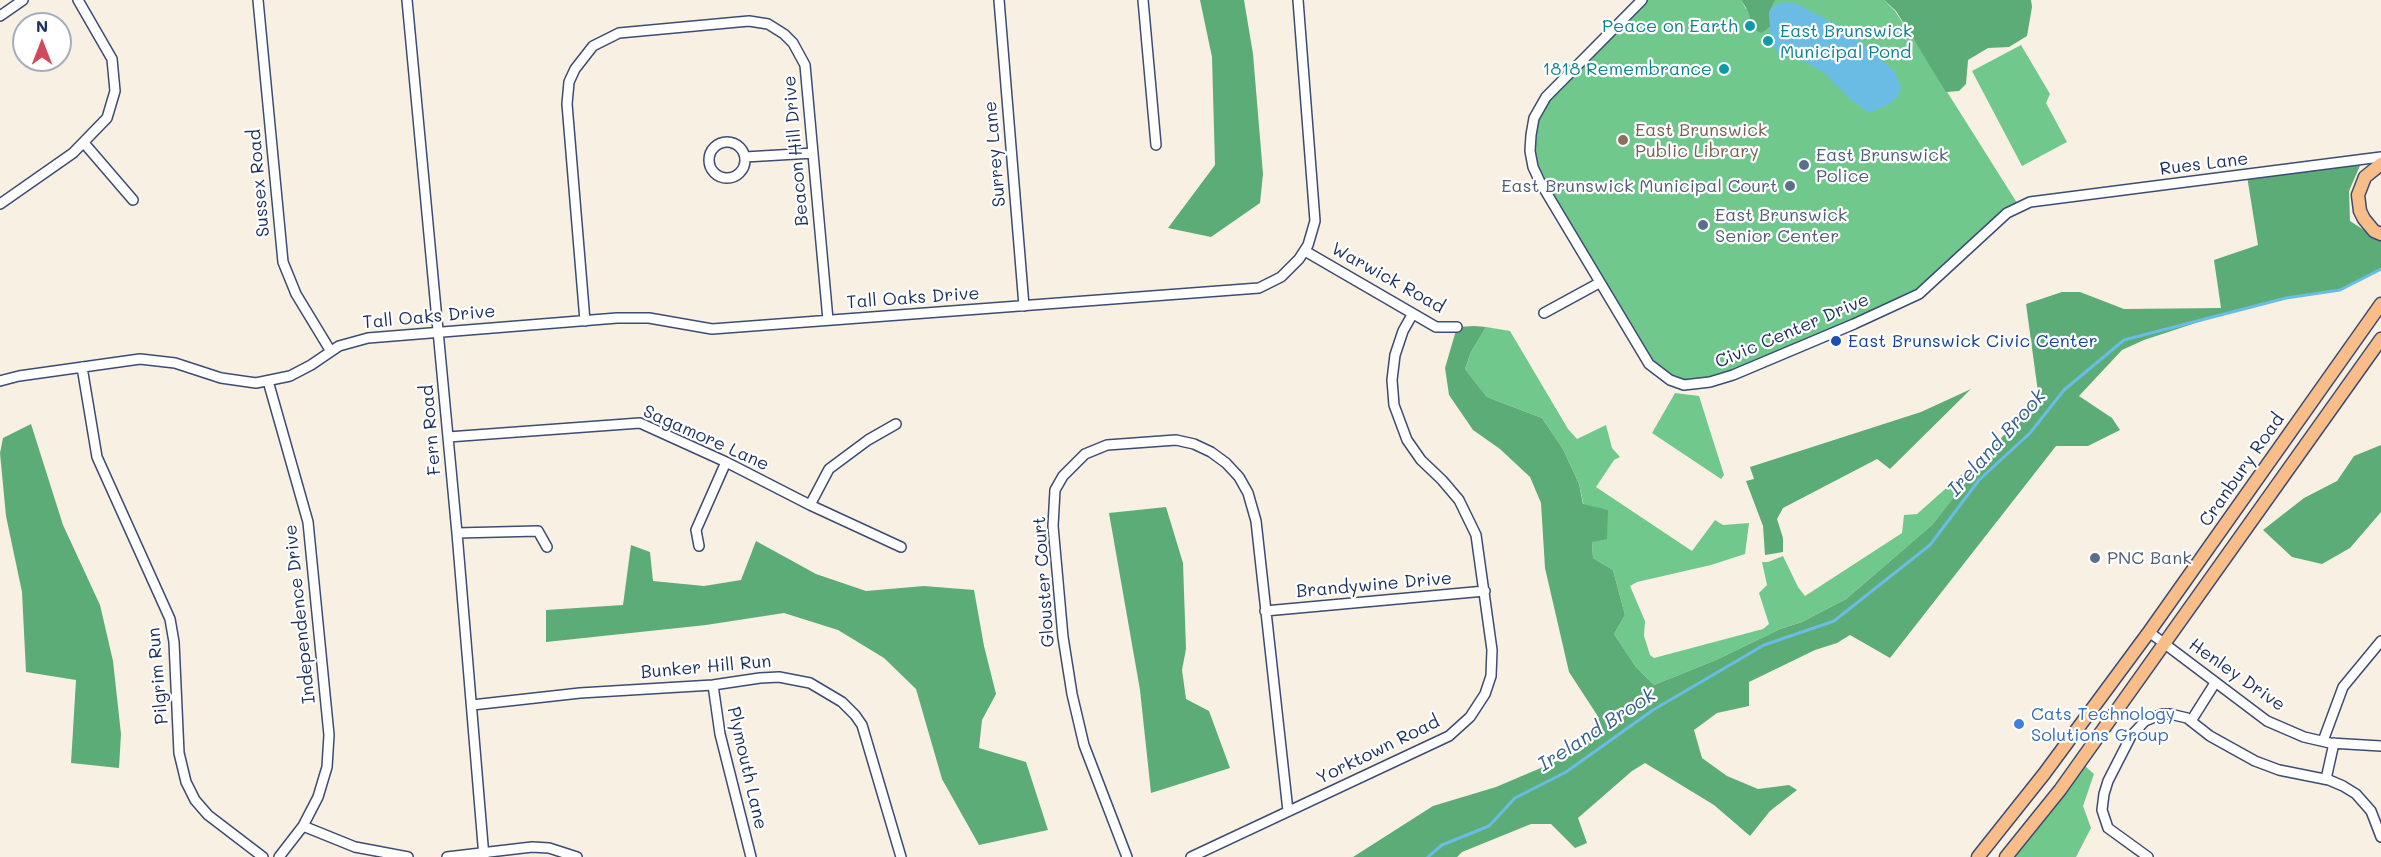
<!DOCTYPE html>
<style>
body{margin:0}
#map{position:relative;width:2381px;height:857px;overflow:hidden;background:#f8f0e2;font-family:Mali,sans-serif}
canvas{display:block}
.north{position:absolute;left:12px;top:12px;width:60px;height:60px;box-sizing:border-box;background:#fff;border:2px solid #a4acbf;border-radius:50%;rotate:0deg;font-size:16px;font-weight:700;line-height:24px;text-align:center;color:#1b2f5e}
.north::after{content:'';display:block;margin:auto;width:21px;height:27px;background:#d1495b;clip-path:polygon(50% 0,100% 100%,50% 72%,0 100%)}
</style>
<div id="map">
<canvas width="2381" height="857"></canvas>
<div class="north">N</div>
</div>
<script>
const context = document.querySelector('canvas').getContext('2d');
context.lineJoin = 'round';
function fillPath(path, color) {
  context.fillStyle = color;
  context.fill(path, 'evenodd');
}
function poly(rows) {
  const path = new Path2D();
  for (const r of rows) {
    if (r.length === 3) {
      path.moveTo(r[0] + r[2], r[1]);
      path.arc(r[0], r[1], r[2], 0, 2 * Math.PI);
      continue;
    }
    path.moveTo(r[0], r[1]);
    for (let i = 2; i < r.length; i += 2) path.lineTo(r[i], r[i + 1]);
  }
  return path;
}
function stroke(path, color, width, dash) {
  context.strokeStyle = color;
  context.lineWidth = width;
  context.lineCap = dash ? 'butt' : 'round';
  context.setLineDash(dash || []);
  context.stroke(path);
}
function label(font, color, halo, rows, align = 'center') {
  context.font = font + ' Mali,sans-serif';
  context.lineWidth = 4.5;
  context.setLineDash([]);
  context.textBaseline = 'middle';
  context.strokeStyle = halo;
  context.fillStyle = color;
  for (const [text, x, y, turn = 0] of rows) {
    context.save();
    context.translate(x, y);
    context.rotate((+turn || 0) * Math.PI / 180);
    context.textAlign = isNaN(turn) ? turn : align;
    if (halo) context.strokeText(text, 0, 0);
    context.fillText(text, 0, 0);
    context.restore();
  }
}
const green = poly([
 [1642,0,1741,0,1746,9,1760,0,1884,0,1895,11,1927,60,2019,206,1935,281,1854,324,1696,385,1659,373,1531,159,1537,111],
 [2021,45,2050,94,2046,103,2067,142,2022,166,1972,71],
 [1486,327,1510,331,1568,429,1577,439,1606,425,1612,448,1620,457,1614,460,1596,487,1692,551,1715,520,1723,525,1749,523,1745,554,1711,565,1637,582,1630,586,1645,621,1644,636,1650,655,1654,658,1763,629,1769,624,1759,593,1767,585,1762,562,1768,562,1783,556,1798,587,1805,596,1902,533,1904,515,1917,514,2005,436,1932,525,1846,599,1802,622,1780,629,1716,660,1654,685,1636,667,1614,634,1625,615,1613,570,1593,558,1592,542,1579,484,1563,449,1542,418,1487,397,1465,369,1471,352],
 [1675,393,1699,396,1724,475,1721,479,1652,433],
 [2085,766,2094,774,2083,806,2091,828,2076,857,2012,857]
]);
const forest = poly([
 [1200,0,1244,0,1253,54,1263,174,1260,203,1211,237,1168,228,1215,165,1212,57],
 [1741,0,1775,0,1769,12,1770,26,1766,30,1761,33,1753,29,1748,11],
 [1884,0,2031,0,2032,7,2027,36,2009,47,1988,48,1968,60,1966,84,1959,91,1946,92,1896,11],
 [2362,161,2349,191,2350,221,2381,241,2381,269,2340,290,2286,298,2229,312,2144,340,2122,350,2079,396,2112,418,2120,430,2088,446,2056,446,1890,658,1850,635,1837,643,1815,650,1749,682,1749,706,1717,713,1694,730,1702,758,1727,776,1758,789,1789,785,1797,790,1770,811,1750,836,1714,805,1645,763,1632,771,1578,818,1587,843,1575,848,1551,824,1531,824,1462,852,1457,857,1353,857,1433,806,1496,787,1576,753,1599,718,1569,672,1545,568,1541,503,1530,477,1500,449,1473,430,1449,395,1445,368,1457,327,1474,326,1486,327,1471,352,1465,369,1487,397,1542,418,1563,449,1579,484,1583,504,1608,510,1607,539,1592,542,1593,558,1613,570,1625,615,1614,634,1636,667,1654,685,1716,660,1780,629,1802,622,1846,599,1932,525,2038,392,2026,304,2062,292,2080,292,2124,309,2221,308,2214,260,2258,245,2247,176],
 [1971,389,1890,469,1877,459,1783,508,1777,519,1783,538,1783,552,1765,555,1763,526,1746,481,1754,479,1750,467,1921,412],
 [31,424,63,525,100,605,113,661,121,734,119,768,71,763,76,680,26,672,22,592,6,516,0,453,3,438],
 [2381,445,2381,512,2350,548,2322,564,2292,557,2263,530,2304,498,2337,481,2354,456],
 [1166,507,1183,563,1186,649,1182,670,1186,699,1209,711,1230,768,1151,793,1140,690,1109,513],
 [756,541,816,574,866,591,924,586,974,590,984,646,996,694,982,720,979,748,1026,762,1048,830,979,845,942,779,916,689,884,658,838,630,784,613,706,625,546,642,546,610,623,605,631,545,650,552,653,581,704,586,741,580]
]);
const water = poly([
 [1783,2,1795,3,1853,33,1869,50,1894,71,1901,87,1897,97,1889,104,1869,113,1851,100,1822,71,1797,58,1778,54,1771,42,1769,12,1772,7]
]);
const stream = poly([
 [1428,857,1442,845,1489,826,1515,798,1566,772,1653,710,1764,645,1834,621,1930,545,1979,480,2030,433,2064,390,2124,340,2286,298,2340,290,2381,269]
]);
const minor = poly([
 [258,0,283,262,296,294,330,350],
 [407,0,457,533,484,857],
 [999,0,1024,306],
 [1143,0,1156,145],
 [1642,0,1546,97,1534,118,1531,135,1530,151,1533,167,1540,182,1649,364,1670,380,1684,385,1710,382,1733,375,1854,324,1919,294,2007,213,2030,202,2381,157],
 [0,16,23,0],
 [727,160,18],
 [84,143,133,200],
 [745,157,813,153],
 [0,204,73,153,107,118,115,91,112,59,78,0],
 [1305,251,1436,327,1457,327],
 [1544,313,1599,283],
 [585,321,567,104,569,82,575,69,593,46,619,33,749,21,768,24,784,34,793,43,805,65,828,320],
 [82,367,97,457,170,619,174,642,179,753,186,782,195,800,208,815,263,857],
 [0,381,19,376,140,359,175,363,221,378,256,383,290,376,311,365,339,346,368,338,617,318,649,318,712,329,1259,288,1281,277,1299,259,1308,245,1315,221,1298,0],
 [268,381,308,522,329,735,327,767,318,797,303,826,279,857],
 [448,437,640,423,726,462,810,505,901,547],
 [810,505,829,469,868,440,896,424],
 [457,533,538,531,547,547],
 [699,546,696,530,726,462],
 [1265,611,1485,591],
 [2149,632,2267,721,2304,737,2330,743,2381,746],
 [713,685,720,734,751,857],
 [472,705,580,693,713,685,760,678,779,677,810,683,842,702,855,715,862,725,901,857],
 [2191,721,2215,683],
 [2323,741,2343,687,2381,641],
 [2326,779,2334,743],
 [303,826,355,847,408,857],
 [447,857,532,847,549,848,577,857],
 [1127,857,1084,745,1072,694,1063,637,1053,526,1055,490,1063,476,1085,454,1107,445,1176,440,1194,444,1211,452,1226,463,1239,477,1248,493,1256,521,1288,811],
 [1191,857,1449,736,1470,717,1485,694,1491,676,1492,650,1476,535,1459,500,1442,480,1421,460,1407,440,1394,405,1392,380,1395,355,1403,331,1412,315],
 [2148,857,2108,828,2102,810,2104,794,2108,781,2131,736,2145,721,2162,714,2170,714,2187,718,2210,736,2255,761,2279,770,2329,780,2343,786,2356,794,2371,811,2381,837]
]);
const major = poly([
 [2381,164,2365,177,2358,195,2360,211,2364,219,2374,231,2381,234],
 [1978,857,2044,774,2149,632,2381,304],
 [2006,857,2060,790,2381,339]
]);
const markers = [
 [1750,26,6,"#0f9aa8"],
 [1768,41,6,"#0f9aa8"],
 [1724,69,6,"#0f9aa8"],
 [1623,140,6,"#8d6e63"],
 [1804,165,6,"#5c6f8a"],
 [1790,186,6,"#5c6f8a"],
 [1703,225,6,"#5c6f8a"],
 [1836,341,6,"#1a4fb4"],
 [2095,558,6,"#5c6f8a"],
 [2019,724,6,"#3f7fe0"]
];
const cultureNames = [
 ["Peace on Earth",1738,26],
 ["East Brunswick",1780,31,"left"],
 ["Municipal Pond",1780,52,"left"],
 ["1818 Remembrance",1712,69]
];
const educationNames = [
 ["East Brunswick",1635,130],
 ["Public Library",1635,151]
];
const streetNames = [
 ["Beacon Hill Drive",796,151,-95],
 ["Surrey Lane",995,154,-95],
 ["Rues Lane",2204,164,-7],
 ["Sussex Road",259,183,-95],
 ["Warwick Road",1388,278,29],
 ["Tall Oaks Drive",913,298,-4],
 ["Tall Oaks Drive",429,317,-5],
 ["Civic Center Drive",1792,331,-23],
 ["Fern Road",431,430,-95],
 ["Sagamore Lane",706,438,24],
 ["Cranbury Road",2242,470,-55],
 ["Glouster Court",1044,582,-94],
 ["Brandywine Drive",1374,585,-5],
 ["Independence Drive",300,614,-96],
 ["Bunker Hill Run",706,667,-5],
 ["Henley Drive",2237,675,35],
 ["Pilgrim Run",158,676,-95],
 ["Yorktown Road",1378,750,-26],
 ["Plymouth Lane",747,768,77]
];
const serviceNames = [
 ["East Brunswick",1816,155],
 ["Police",1816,176],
 ["East Brunswick Municipal Court",1778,186,"right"],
 ["East Brunswick",1715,215],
 ["Senior Center",1715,236],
 ["PNC Bank",2107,558]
];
const transitNames = [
 ["East Brunswick Civic Center",1848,341]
];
const shopNames = [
 ["Cats Technology",2031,714],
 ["Solutions Group",2031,735]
];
const waterNames = [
 ["Ireland Brook",1997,443,-48],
 ["Ireland Brook",1597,730,-33]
];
fillPath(green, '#71c88d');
fillPath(forest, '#5cac78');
fillPath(water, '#6abce5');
stroke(stream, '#6abce5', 3);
stroke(minor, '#3c4c72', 12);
stroke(major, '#3c4c72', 15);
stroke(minor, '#fff', 9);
stroke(major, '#f8bd89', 12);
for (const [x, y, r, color] of markers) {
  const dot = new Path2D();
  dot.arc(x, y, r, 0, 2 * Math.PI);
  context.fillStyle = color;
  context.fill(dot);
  stroke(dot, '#fff', 2);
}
label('18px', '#0d838f', '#fff', cultureNames, 'right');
label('18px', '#785e54', '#fff', educationNames, 'left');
label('18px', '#1b2f5e', '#fff', streetNames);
label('18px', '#4e5e75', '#fff', serviceNames, 'left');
label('18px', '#164399', '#fff', transitNames, 'left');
label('18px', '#366cbe', '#fff', shopNames, 'left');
label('italic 20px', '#37608d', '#fff', waterNames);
</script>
